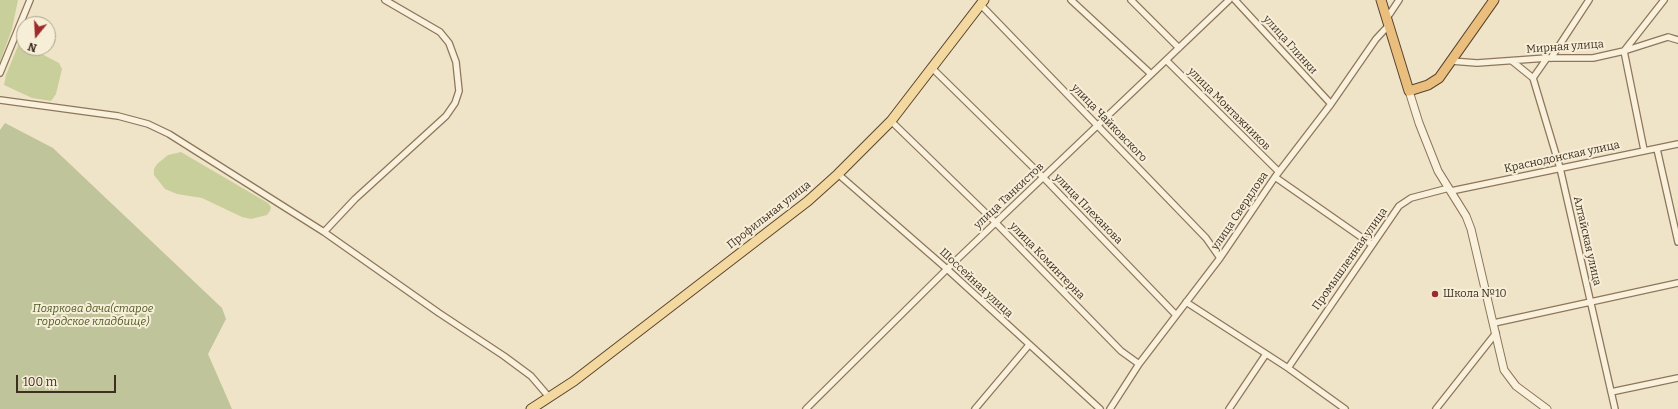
<!DOCTYPE html>
<meta charset="utf-8">
<style>
body{margin:0}
#map{position:relative;width:1678px;height:409px;overflow:hidden;background:#f0e4c8;font-family:Bitter,serif}
canvas{display:block}
.north{position:absolute;left:16px;top:16px;width:40px;height:40px;box-sizing:border-box;background:#f7eed8;border:1px solid #ada18e;border-radius:50%;rotate:198deg;font-size:11px;font-weight:700;line-height:16px;text-align:center;color:#3d2e20}
.north::after{content:'';display:block;margin:auto;width:14px;height:18px;background:#9e2a2b;clip-path:polygon(50% 0,100% 100%,50% 72%,0 100%)}
.scale{position:absolute;left:16px;top:375px;width:100px;height:18px;box-sizing:border-box;border:2px solid #3d2e20;border-top:0;padding-left:5px;font-size:12px;line-height:14px;white-space:nowrap;color:#3d2e20;-webkit-text-stroke:3px #f7eed8;paint-order:stroke}
</style>
<div id="map">
<canvas width="1678" height="409"></canvas>
<div class="north">N</div>
<div class="scale">100 m</div>
</div>
<script>
const context = document.querySelector('canvas').getContext('2d');
context.lineJoin = 'round';
function fillPath(path, color) {
  context.fillStyle = color;
  context.fill(path, 'evenodd');
}
function poly(rows) {
  const path = new Path2D();
  for (const r of rows) {
    path.moveTo(r[0], r[1]);
    for (let i = 2; i < r.length; i += 2) path.lineTo(r[i], r[i + 1]);
  }
  return path;
}
function stroke(path, color, width, dash) {
  context.strokeStyle = color;
  context.lineWidth = width;
  context.lineCap = dash ? 'butt' : 'round';
  context.setLineDash(dash || []);
  context.stroke(path);
}
function label(font, color, halo, rows, align = 'center') {
  context.font = font + ' Bitter,serif';
  context.lineWidth = 4;
  context.setLineDash([]);
  context.textBaseline = 'middle';
  context.strokeStyle = halo;
  context.fillStyle = color;
  for (const [text, x, y, turn = 0] of rows) {
    context.save();
    context.translate(x, y);
    context.rotate((+turn || 0) * Math.PI / 180);
    context.textAlign = isNaN(turn) ? turn : align;
    if (halo) context.strokeText(text, 0, 0);
    context.fillText(text, 0, 0);
    context.restore();
  }
}
const green = poly([
 [0,0,18,0,12,29,0,62],
 [24,31,24,48,35,48,38,52,59,63,62,69,56,94,51,101,32,98,4,85,6,75],
 [181,152,268,203,271,207,270,211,267,215,251,219,242,217,202,198,177,194,165,189,154,175,154,169,157,164,168,155]
]);
const cemetery = poly([
 [5,123,53,148,222,308,226,319,208,354,232,409,0,409,0,130]
]);
const minor = poly([
 [1071,0,1151,74],
 [1131,0,1179,48],
 [1235,0,1331,104],
 [980,4,1206,238,1220,258],
 [1387,18,1399,0],
 [1551,58,1589,0],
 [1166,60,1279,172],
 [1451,61,1477,63,1547,58,1593,58,1624,51,1668,37,1678,40],
 [1512,61,1533,78],
 [932,68,1043,177,1176,315],
 [0,73,30,0],
 [1533,78,1560,168,1615,409],
 [1533,78,1547,58],
 [0,100,118,116,148,124,169,134,324,232,439,313,504,356,531,376,549,397],
 [891,121,995,222,1121,351,1139,364],
 [1657,149,1678,242],
 [1644,150,1624,51,1664,0],
 [838,174,947,269,1100,409],
 [1275,177,1371,244],
 [1451,191,1678,144],
 [324,232,355,199,446,116,455,103,459,91,456,62,449,43,440,32,385,0],
 [1186,302,1288,368,1345,409],
 [1494,323,1678,283],
 [1288,368,1399,206,1411,198,1449,188],
 [1611,392,1678,378],
 [806,409,947,269,1229,0],
 [975,409,1029,345],
 [1110,409,1139,364,1220,258,1275,177,1331,104,1376,39,1389,25],
 [1229,409,1266,354],
 [1436,409,1496,333]
]);
const tertiary = poly([
 [1409,91,1419,123,1438,171,1466,216,1471,229,1504,370,1516,386,1547,409]
]);
const primary = poly([
 [531,409,574,381,808,201,838,174,891,121,984,0]
]);
const trunk = poly([
 [1381,0,1409,91,1428,85,1439,78,1494,0]
]);
const markers = [
 [1435,294,4,"#9e2a2b"]
];
const streetNames = [
 ["улица Глинки",1290,45,48],
 ["Мирная улица",1565,47,-4],
 ["улица Монтажников",1229,109,45],
 ["улица Чайковского",1109,123,46],
 ["Краснодонская улица",1562,157,-12],
 ["улица Танкистов",1009,196,-43],
 ["улица Плеханова",1088,209,46],
 ["улица Свердлова",1240,211,-56],
 ["Профильная улица",769,215,-38],
 ["Алтайская улица",1587,241,77],
 ["Промышленная улица",1350,259,-55],
 ["улица Коминтерна",1047,261,46],
 ["Шоссейная улица",976,283,43]
];
const poiNames = [
 ["Школа №10",1443,294]
];
const parkNames = [
 ["Пояркова дача(старое",93,309],
 ["городское кладбище)",93,322]
];
fillPath(green, '#c9cf9b');
fillPath(cemetery, '#bfc49a');
stroke(minor, '#8d765c', 8);
stroke(tertiary, '#8d765c', 9);
stroke(primary, '#5b4430', 11);
stroke(trunk, '#5b4430', 11);
stroke(minor, '#faf1dc', 5.5);
stroke(tertiary, '#faf1dc', 7);
stroke(primary, '#f3d9a0', 9);
stroke(trunk, '#eabe7c', 9);
for (const [x, y, r, color] of markers) {
  const dot = new Path2D();
  dot.arc(x, y, r, 0, 2 * Math.PI);
  context.fillStyle = color;
  context.fill(dot);
  stroke(dot, '#f7eed8', 1.5);
}
label('11px', '#3d2e20', '#f7eed8', streetNames);
label('11px', '#3d2e20', '#f7eed8', poiNames, 'left');
label('italic 11px', '#4d5a26', '#f7eed8', parkNames);
</script>
